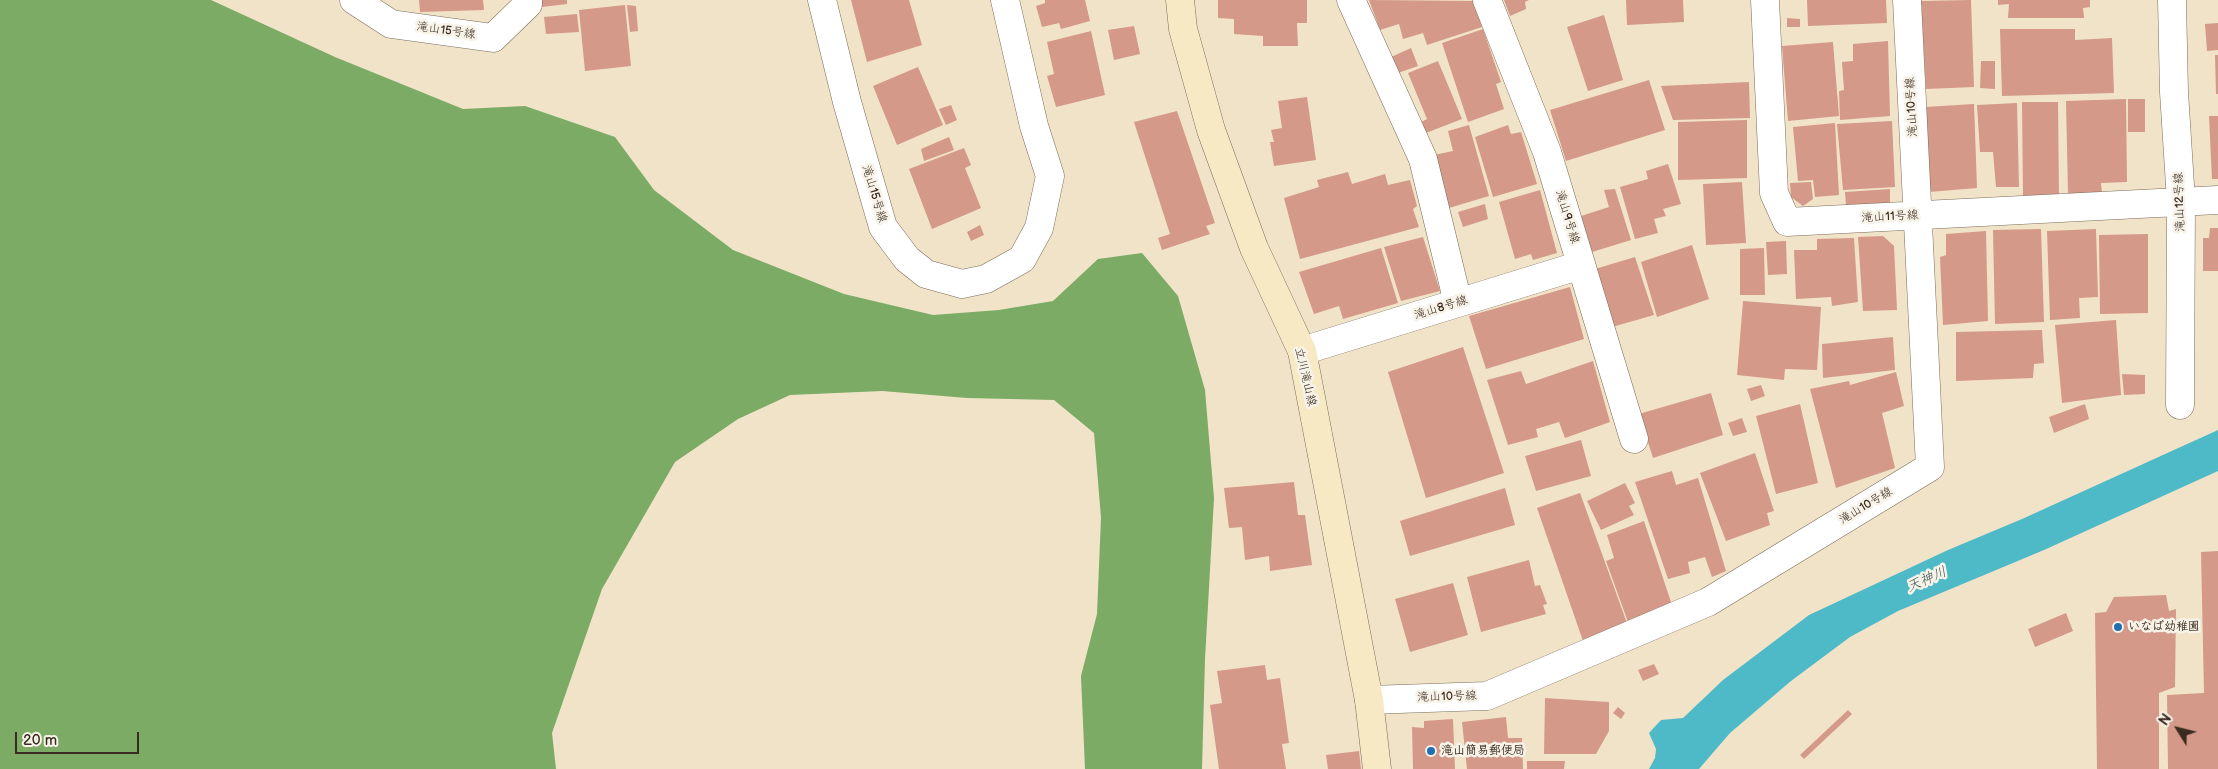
<!DOCTYPE html>
<meta charset="utf-8">
<style>
body{margin:0}
#map{position:relative;width:2218px;height:769px;overflow:hidden;background:#f1e3c8;font-family:"Balsamiq Sans",sans-serif}
canvas{display:block}
.north{position:absolute;left:2153px;top:704px;width:50px;height:50px;-webkit-text-stroke:4px #f7f3e8;paint-order:stroke;rotate:306deg;font-size:14px;font-weight:700;line-height:20px;text-align:center;color:#3b2a1e}
.north::after{content:'';display:block;margin:auto;width:18px;height:22px;background:#3b2a1e;clip-path:polygon(50% 0,100% 100%,50% 72%,0 100%)}
.scale{position:absolute;left:15px;top:732px;width:124px;height:22px;box-sizing:border-box;border:2px solid #3b2a1e;border-top:0;padding-left:6px;font-size:15px;line-height:18px;white-space:nowrap;color:#3b2a1e;-webkit-text-stroke:4px #f7f3e8;paint-order:stroke}
</style>
<div id="map">
<canvas width="2218" height="769"></canvas>
<div class="north">N</div>
<div class="scale">20 m</div>
</div>
<script>
const context = document.querySelector('canvas').getContext('2d');
context.lineJoin = 'round';
function fillPath(path, color) {
  context.fillStyle = color;
  context.fill(path, 'evenodd');
}
function poly(rows) {
  const path = new Path2D();
  for (const r of rows) {
    path.moveTo(r[0], r[1]);
    for (let i = 2; i < r.length; i += 2) path.lineTo(r[i], r[i + 1]);
  }
  return path;
}
function stroke(path, color, width, dash) {
  context.strokeStyle = color;
  context.lineWidth = width;
  context.lineCap = dash ? 'butt' : 'round';
  context.setLineDash(dash || []);
  context.stroke(path);
}
function label(font, color, halo, rows, align = 'center') {
  context.font = font + ' "Balsamiq Sans","Klee One",sans-serif';
  context.lineWidth = 5;
  context.setLineDash([]);
  context.textBaseline = 'middle';
  context.strokeStyle = halo;
  context.fillStyle = color;
  for (const [text, x, y, turn = 0] of rows) {
    context.save();
    context.translate(x, y);
    context.rotate((+turn || 0) * Math.PI / 180);
    context.textAlign = isNaN(turn) ? turn : align;
    if (halo) context.strokeText(text, 0, 0);
    context.fillText(text, 0, 0);
    context.restore();
  }
}
const forest = poly([
 [0,0,211,0,335,57,463,109,525,106,615,137,654,190,733,250,844,294,933,315,999,310,1053,301,1098,259,1142,253,1178,296,1205,390,1214,498,1205,659,1202,769,1085,769,1081,676,1097,614,1101,518,1094,433,1054,400,967,398,882,391,790,395,738,419,675,462,602,589,552,733,556,769,0,769]
]);
const water = poly([
 [2218,430,2218,471,2044,550,1898,611,1850,637,1791,681,1730,733,1699,769,1649,769,1655,758,1656,749,1649,733,1661,720,1683,718,1723,680,1809,615,1948,550,2022,519]
]);
const building = poly([
 [419,0,483,0,484,10,420,12],
 [541,0,567,0,567,4,542,7],
 [851,0,909,0,922,45,867,62],
 [1045,0,1085,0,1090,21,1061,29,1059,23,1042,27,1036,6,1045,3],
 [1218,0,1307,0,1307,23,1297,23,1298,46,1263,46,1263,36,1234,34,1234,19,1218,18],
 [1369,0,1474,1,1482,27,1427,45,1423,33,1403,39,1399,24,1380,30],
 [1504,0,1529,0,1525,2,1526,9,1510,16],
 [1626,0,1683,0,1684,22,1627,25],
 [1807,0,1886,0,1887,23,1808,26],
 [1971,0,1974,87,1926,89,1921,1],
 [1998,0,2090,0,2090,7,2083,8,2084,18,2008,18,2009,4,1998,5],
 [625,5,631,66,585,71,579,10],
 [627,5,636,6,638,31,630,32],
 [577,14,579,32,546,34,544,17],
 [1604,15,1623,80,1588,91,1567,27],
 [1787,18,1800,19,1800,27,1787,27],
 [2218,23,2218,50,2207,51,2205,24],
 [1134,26,1140,54,1114,60,1108,30],
 [1483,29,1501,82,1496,84,1504,109,1468,122,1442,43],
 [2000,29,2075,29,2075,40,2112,38,2114,93,2002,96],
 [1091,31,1105,95,1056,107,1047,76,1054,74,1047,42],
 [1888,41,1890,116,1840,120,1839,91,1844,90,1842,62,1853,61,1853,44],
 [1833,42,1839,116,1788,121,1782,46],
 [1411,48,1418,66,1398,73,1391,57],
 [2215,55,2218,55,2218,94,2216,94],
 [1438,61,1462,119,1426,133,1421,122,1427,119,1408,73],
 [1981,61,1995,61,1995,89,1980,88],
 [918,67,943,125,897,145,873,86],
 [1649,80,1665,130,1566,161,1550,110],
 [1749,82,1750,118,1673,120,1661,86],
 [1307,97,1316,160,1274,166,1270,142,1274,142,1271,130,1282,128,1278,101],
 [2126,99,2127,182,2101,183,2102,194,2068,194,2066,101],
 [2128,99,2145,99,2145,132,2128,132],
 [2022,102,2058,102,2059,197,2023,196],
 [2017,103,2019,187,1996,187,1993,152,1980,152,1977,105],
 [1974,104,1977,188,1929,192,1925,107],
 [951,105,957,120,946,125,939,109],
 [1177,111,1215,223,1206,226,1210,234,1162,250,1158,238,1170,234,1134,122],
 [2209,116,2218,116,2218,179,2212,179],
 [1747,120,1747,178,1678,180,1678,122],
 [1892,121,1895,187,1843,190,1837,124],
 [1835,123,1839,195,1815,197,1813,180,1798,181,1793,127],
 [1469,125,1489,196,1449,208,1434,155,1453,151,1448,131],
 [1508,125,1511,134,1521,132,1537,184,1493,197,1475,137],
 [949,137,954,150,924,161,921,149],
 [964,148,971,165,965,168,981,208,932,229,909,169],
 [1668,164,1681,204,1663,209,1666,216,1654,219,1658,233,1635,239,1620,187,1648,179,1646,171],
 [1348,172,1352,184,1385,174,1388,185,1410,180,1417,206,1413,209,1419,227,1300,259,1284,198,1319,187,1317,180],
 [1742,182,1746,243,1706,245,1703,184],
 [1811,182,1813,199,1803,206,1791,197,1790,183],
 [1615,189,1631,240,1592,252,1581,216,1609,207,1604,190],
 [1890,189,1890,204,1846,205,1845,192],
 [1540,190,1557,253,1533,260,1531,254,1515,259,1499,202],
 [1485,204,1488,219,1463,227,1458,212],
 [980,225,984,235,971,241,967,232],
 [2210,228,2218,228,2218,271,2203,271,2203,238,2209,238],
 [2041,229,2044,322,1995,324,1993,230],
 [2096,229,2098,297,2079,298,2080,318,2050,320,2047,231],
 [1986,231,1988,321,1943,325,1940,257,1946,255,1946,234],
 [2148,234,2148,313,2100,314,2099,235],
 [1883,236,1894,246,1897,310,1863,311,1858,237],
 [1423,237,1440,291,1401,301,1384,247],
 [1854,238,1858,302,1832,306,1831,297,1796,299,1794,250,1817,250,1817,239],
 [1786,241,1787,274,1768,275,1766,242],
 [1692,245,1709,299,1657,317,1641,262],
 [1381,248,1398,303,1343,319,1339,306,1314,314,1299,272],
 [1764,248,1765,295,1740,295,1740,249],
 [1635,257,1654,315,1612,327,1595,269],
 [1570,287,1584,339,1486,369,1469,316],
 [1743,301,1821,307,1817,370,1785,369,1784,380,1737,375],
 [2116,320,2121,395,2062,403,2055,325],
 [2042,330,2044,363,2034,364,2033,378,1956,381,1956,332],
 [1893,337,1895,370,1823,378,1822,344],
 [1463,347,1504,473,1426,498,1388,372],
 [1593,361,1610,422,1565,438,1559,422,1536,429,1538,437,1508,445,1487,380,1521,371,1526,384],
 [1896,372,1904,406,1882,413,1895,468,1836,488,1810,389,1849,381,1850,385],
 [2122,374,2145,375,2145,394,2124,395],
 [1761,385,1765,396,1751,401,1747,389],
 [1711,393,1723,435,1653,458,1639,414],
 [1800,404,1818,483,1776,494,1756,416],
 [2085,404,2089,419,2054,433,2049,417],
 [1742,418,1747,432,1733,436,1728,423],
 [1581,440,1591,476,1536,491,1525,456],
 [1755,453,1774,511,1767,513,1770,525,1726,541,1700,473],
 [1672,471,1676,485,1698,478,1726,571,1712,577,1705,557,1688,562,1690,573,1668,579,1635,482],
 [1294,482,1298,515,1305,515,1312,565,1270,571,1269,556,1245,560,1242,527,1229,528,1224,488],
 [1625,483,1635,503,1629,506,1634,515,1601,530,1587,501],
 [1505,488,1515,525,1410,556,1400,521],
 [1580,493,1628,626,1583,641,1537,508],
 [1644,521,1672,605,1628,622,1606,561,1614,558,1607,535],
 [2218,551,2218,769,2168,769,2167,695,2204,693,2201,552],
 [1529,560,1535,586,1540,585,1547,604,1543,605,1546,614,1481,632,1467,577],
 [1453,583,1468,635,1410,652,1395,599],
 [2166,595,2169,611,2176,609,2175,687,2159,693,2159,769,2097,769,2095,613,2106,612,2114,597],
 [2066,613,2073,631,2035,647,2028,629],
 [1654,664,1659,674,1643,681,1638,670],
 [1265,665,1267,680,1280,678,1289,743,1282,744,1286,769,1219,769,1210,705,1222,703,1217,671],
 [1545,698,1609,702,1609,731,1596,754,1544,754],
 [1618,707,1625,713,1621,719,1613,713],
 [1848,710,1852,714,1804,759,1800,755],
 [1506,717,1508,738,1522,738,1523,769,1467,769,1462,722],
 [1453,719,1455,769,1413,769,1412,727,1424,728,1424,721],
 [1359,751,1361,769,1328,769,1326,755],
 [1527,761,1565,761,1564,769,1527,769]
]);
const street = poly([
 [354,0,391,24,493,38,528,4,528,0],
 [822,0,847,102,883,227,907,259,926,274,962,284,986,279,1022,259,1039,228,1050,176,1034,126,1005,0],
 [1351,0,1423,159,1458,303],
 [1487,0,1547,152,1634,439],
 [1765,0,1774,193,1787,222,2218,200],
 [2172,0,2174,92,2181,201,2180,405],
 [1302,351,1581,265],
 [1369,700,1487,696,1708,602,1930,467,1907,0]
]);
const secondary = poly([
 [1180,0,1183,29,1211,130,1254,248,1302,351,1369,700,1377,769]
]);
const markers = [
 [2118,627,5,"#1f6fb2"],
 [1431,751,5,"#1f6fb2"]
];
const streetNames = [
 ["滝山15号線",446,31,8],
 ["滝山10号線",1912,107,-93],
 ["滝山15号線",874,194,73],
 ["滝山12号線",2180,202,-92],
 ["滝山9号線",1567,217,73],
 ["滝山11号線",1890,217,-3],
 ["滝山8号線",1441,308,-17],
 ["立川滝山線",1305,377,77],
 ["滝山10号線",1866,506,-31],
 ["滝山10号線",1447,697,-2]
];
const poiNames = [
 ["いなば幼稚園",2128,627],
 ["滝山簡易郵便局",1441,751]
];
const waterNames = [
 ["天神川",1927,580,-24]
];
fillPath(forest, '#7bab65');
fillPath(water, '#4ebac8');
fillPath(building, '#d49988');
stroke(street, '#7b6b5a', 29);
stroke(secondary, '#7b6b5a', 29);
stroke(street, '#fff', 28);
stroke(secondary, '#f6e9c3', 28);
for (const [x, y, r, color] of markers) {
  const dot = new Path2D();
  dot.arc(x, y, r, 0, 2 * Math.PI);
  context.fillStyle = color;
  context.fill(dot);
  stroke(dot, '#f7f3e8', 2);
}
label('12px', '#3b2a1e', '#f7f3e8', streetNames);
label('bold 12px', '#3b2a1e', '#f7f3e8', poiNames, 'left');
label('italic 14px', '#425c5a', '#f7f3e8', waterNames);
</script>
